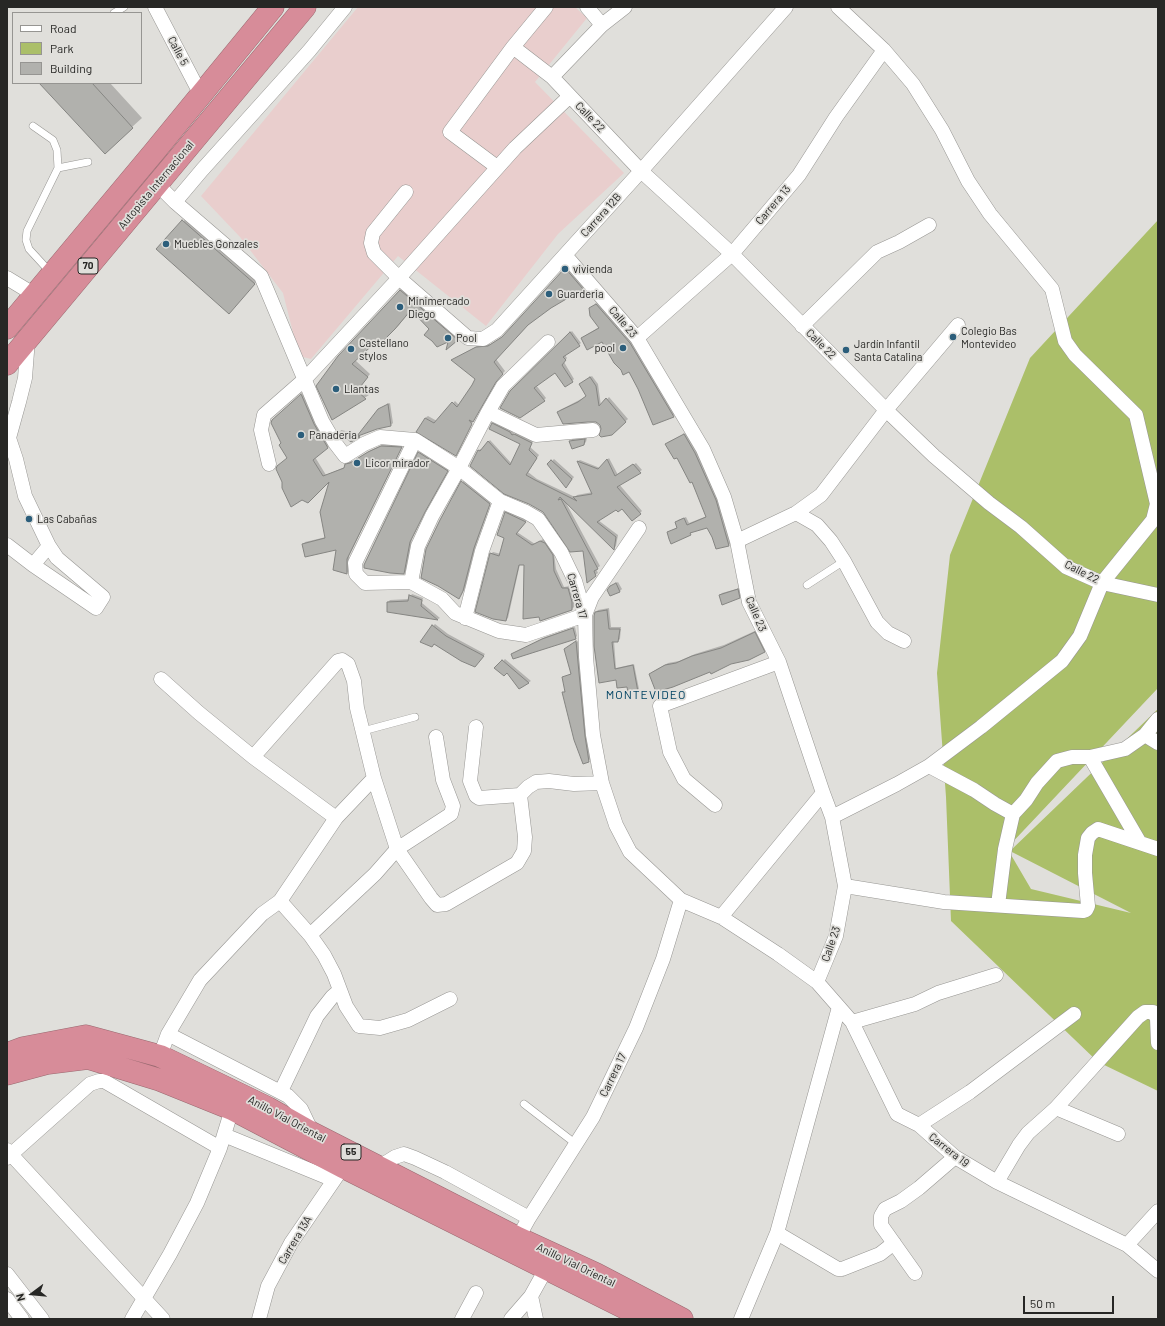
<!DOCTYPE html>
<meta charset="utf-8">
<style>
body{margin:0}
#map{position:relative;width:1165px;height:1326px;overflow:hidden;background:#e0dfdb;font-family:Barlow,sans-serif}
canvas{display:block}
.frame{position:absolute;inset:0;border:8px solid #272725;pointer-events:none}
.legend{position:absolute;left:12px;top:12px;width:130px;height:72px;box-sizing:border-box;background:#e0dfdb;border:1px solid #969592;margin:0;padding:5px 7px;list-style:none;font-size:12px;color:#272725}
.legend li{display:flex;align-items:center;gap:8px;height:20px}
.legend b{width:20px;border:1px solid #969592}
.north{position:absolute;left:12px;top:1274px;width:40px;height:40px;-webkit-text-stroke:3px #e0dfdb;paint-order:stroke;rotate:254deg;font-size:11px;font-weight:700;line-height:16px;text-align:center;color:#272725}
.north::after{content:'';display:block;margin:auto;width:14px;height:18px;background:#272725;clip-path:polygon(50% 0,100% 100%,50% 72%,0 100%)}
.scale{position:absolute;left:1023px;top:1296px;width:91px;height:18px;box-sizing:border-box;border:2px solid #272725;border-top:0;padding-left:5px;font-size:12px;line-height:14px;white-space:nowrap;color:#272725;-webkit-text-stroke:3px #e0dfdb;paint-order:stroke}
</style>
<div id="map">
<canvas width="1165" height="1326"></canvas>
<div class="frame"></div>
<ul class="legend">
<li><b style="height:5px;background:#fff"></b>Road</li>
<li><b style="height:11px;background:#abbf69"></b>Park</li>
<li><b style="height:11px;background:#b1b1ad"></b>Building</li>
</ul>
<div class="north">N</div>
<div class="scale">50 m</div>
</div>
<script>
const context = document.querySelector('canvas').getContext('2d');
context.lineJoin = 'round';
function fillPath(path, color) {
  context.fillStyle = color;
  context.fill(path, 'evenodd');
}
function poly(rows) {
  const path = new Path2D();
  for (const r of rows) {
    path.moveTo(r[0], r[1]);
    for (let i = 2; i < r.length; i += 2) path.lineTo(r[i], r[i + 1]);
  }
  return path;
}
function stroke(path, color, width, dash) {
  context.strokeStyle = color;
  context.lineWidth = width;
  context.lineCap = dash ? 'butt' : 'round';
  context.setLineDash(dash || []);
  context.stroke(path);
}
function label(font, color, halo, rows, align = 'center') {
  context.font = font + ' Barlow,sans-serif';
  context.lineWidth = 3.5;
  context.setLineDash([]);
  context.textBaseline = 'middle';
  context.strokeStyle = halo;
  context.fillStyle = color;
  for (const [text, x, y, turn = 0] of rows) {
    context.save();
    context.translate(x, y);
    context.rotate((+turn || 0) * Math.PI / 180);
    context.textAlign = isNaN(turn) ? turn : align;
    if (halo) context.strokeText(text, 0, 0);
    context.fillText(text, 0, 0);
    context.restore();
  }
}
const commercial = poly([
 [358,7,575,7,587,18,535,82,624,173,558,234,486,326,398,256,311,359,299,356,283,293,240,237,201,196]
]);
const green = poly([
 [1158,220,1158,688,1007,848,1031,889,1131,913,1010,851,1158,709,1158,1091,1098,1062,951,921,946,797,937,673,950,555,1030,358]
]);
const shadow = poly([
 [48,83,110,83,142,118,132,127],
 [193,211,264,273,238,303,158,249],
 [568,266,585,286,575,298,568,297,550,307,529,324,496,359,505,371,498,378,473,421,458,452,425,418,428,416,437,421,455,401,459,405,477,378,453,360,479,345,491,344,505,335],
 [404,287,460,337,457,340,450,340,430,329,412,309,399,325,381,342,378,339,355,360,370,374,360,387,369,395,332,419,338,357],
 [600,301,634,339,677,412,673,416,654,424,639,389,629,371,603,340,582,338,586,335,599,327,590,309],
 [572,331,581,343,565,355,567,358,564,362,574,379,572,381,555,371,536,385,546,398,544,400,511,392],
 [592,376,598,384,601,406,609,397,628,419,611,434,603,430,601,424,597,421,560,410,587,396,583,382],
 [304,393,330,445,315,457,326,475,345,467,348,462,353,461,371,450,384,444,403,445,349,556,349,571,347,573,334,569,337,548,303,545,305,542,326,537,331,479,308,501,288,458,275,417],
 [390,403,393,423,391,425,376,428,361,434,351,441,340,432,341,430,359,434,379,410],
 [495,422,512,430,514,434,517,432,534,440,530,447,539,455,528,472,537,479,575,497,577,495,593,492,578,461,580,460,600,468,609,458,618,475,636,463,642,470,619,484,642,511,640,513,623,507,616,508,598,520,618,535,616,546,614,548,565,501,600,566,596,569,598,573,595,575,584,550,479,450,481,449,482,450,490,440,512,464,521,444,493,424],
 [687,433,697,451,718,497,731,543,729,545,717,548,708,527,693,531,690,534,668,532,678,527,678,520,686,517,689,523,707,516,692,480,668,442],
 [587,438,586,442,584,444,571,441,572,439],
 [421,451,449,469,426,509,412,539,406,571,404,573,419,453],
 [554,459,574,477,568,485,549,464],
 [464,480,491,502,476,545,465,588,461,596,440,520],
 [508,511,527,520,517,532,535,544,543,539,547,542,554,553,556,569,564,587,570,586,574,600,574,607,572,609,525,564,520,564,508,618,506,620,491,554,493,552,501,554,505,538,506,513],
 [618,582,622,589,620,591,610,587],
 [740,588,741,595,739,597,720,595,722,593],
 [412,594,423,598,422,603,440,618,438,619,388,611,388,602,390,600,409,599],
 [609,608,611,627,621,627,620,639,618,641,614,641,616,668,634,664,639,689,637,691,617,679,596,612,598,610],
 [435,624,448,634,485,654,475,666,435,643,433,626],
 [575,627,577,636,575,638,512,654,545,637],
 [757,630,767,649,764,652,710,670,652,672,668,663,679,661,695,654,724,645],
 [578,641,586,733,591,759,583,763,563,693,566,690,563,678,572,673,567,648],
 [505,659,531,681,519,688,507,672,496,668]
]);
const building = poly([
 [39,83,92,83,133,128,105,154,39,83],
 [182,220,255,284,229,314,156,249,182,220],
 [565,268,583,289,575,299,568,298,551,308,528,325,494,362,503,374,496,382,473,422,469,420,472,424,456,456,416,432,425,418,434,423,452,402,457,407,472,385,475,379,451,360,476,347,488,346,502,337,565,268],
 [400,290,458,340,446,350,448,342,437,347,432,341,424,335,429,329,411,310,395,329,381,343,378,340,352,364,368,377,357,391,366,399,332,420,316,386,338,356,400,290],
 [596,304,630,343,674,417,653,425,638,389,629,372,623,375,621,370,614,363,602,342,587,350,581,338,599,328,590,316,589,308,596,304],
 [570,332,580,346,563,357,566,360,562,365,573,382,565,387,555,373,534,388,545,401,520,418,500,408,510,391,570,332],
 [590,377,596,386,599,406,606,398,626,422,612,435,601,437,599,435,601,429,600,425,596,422,588,422,563,424,557,412,578,402,586,396,579,384,590,377],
 [301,394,314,424,328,448,313,460,323,476,344,468,345,464,350,463,368,452,381,446,402,447,347,559,347,574,333,570,336,550,305,557,302,544,325,538,320,512,329,482,308,503,302,500,291,507,282,488,282,482,276,469,277,466,287,458,279,445,281,443,271,423,272,420,301,394],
 [388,404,391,426,377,429,358,436,360,437,351,442,338,432,357,436,378,409,388,404],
 [492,423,510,432,512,435,514,434,532,443,529,450,537,458,526,475,535,480,577,501,573,497,592,494,577,461,598,469,607,459,615,476,633,464,641,473,617,487,641,514,632,521,622,509,618,512,616,510,597,522,616,537,614,550,560,497,558,500,561,499,598,569,594,571,596,576,587,583,583,551,570,552,543,512,529,504,504,494,470,466,478,450,480,451,488,441,510,465,520,444,489,429,492,423],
 [684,434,695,453,716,500,729,546,716,549,712,537,707,528,690,533,691,535,671,544,669,539,667,532,677,528,675,522,684,518,687,525,706,517,692,482,690,483,677,458,674,459,665,444,684,434],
 [585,439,584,445,572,449,569,441,585,439],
 [418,452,448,471,425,512,410,542,404,574,390,573,364,568,364,565,418,452],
 [551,460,572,479,566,488,547,464,551,460],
 [461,481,490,504,474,548,463,591,459,599,438,586,421,578,426,549,440,520,461,481],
 [505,512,526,522,516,534,532,545,540,541,545,543,553,555,554,571,562,588,568,588,572,602,572,610,540,621,539,617,523,619,524,565,519,565,506,621,493,619,475,612,490,553,499,556,504,538,497,535,505,512],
 [616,583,620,592,610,596,607,590,610,586,616,583],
 [738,589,740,598,722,605,719,595,738,589],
 [409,595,422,600,421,606,438,620,387,612,387,602,408,601,409,595],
 [607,610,609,629,620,629,618,642,612,642,615,669,633,665,638,692,628,693,627,687,617,688,616,680,599,683,594,646,594,616,595,612,607,610],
 [432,625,446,636,484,656,475,667,461,661,434,644,432,647,420,642,432,625],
 [573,628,576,639,513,659,511,654,542,639,573,628],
 [755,632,765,652,749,660,731,664,711,674,710,672,673,687,656,692,649,674,665,665,676,663,692,656,721,648,755,632],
 [576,641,585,736,589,762,583,764,574,740,562,692,565,692,562,677,571,674,564,649,576,641],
 [502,660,529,683,519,689,507,673,504,676,494,668,502,660]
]);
const lane = poly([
 [114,13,124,7],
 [33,126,53,140,57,150,58,168,27,231,26,240,29,249,51,273],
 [58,168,88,162],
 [807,585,844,561],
 [363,731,415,717],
 [524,1104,576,1144]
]);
const street = poly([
 [155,7,201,95],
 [587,7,602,25],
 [513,47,552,77,641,171,732,254,886,410,934,456,989,503,1021,527,1066,567,1102,583,1158,595],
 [552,77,602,25,625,7],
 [497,167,450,132,513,47,546,7],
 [157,184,175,202,261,276,322,421,335,443,345,456,364,444,380,437,415,440,459,468,500,501,526,512,538,519,561,552,575,581,585,615,586,657,593,735,602,783,616,825,630,852,681,900,721,917,778,954,817,982,852,1022,897,1114,919,1125,955,1157,997,1182,1127,1245,1158,1271],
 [406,192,373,233,371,243,374,253,399,278,468,338,483,339,497,330,641,171,786,7],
 [175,202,202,170,309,51,345,7],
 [565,255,637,338,703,449,724,497,737,541,749,602,779,662,823,793,832,817,845,886,836,936,817,982],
 [7,278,35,295],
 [802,326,877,252,899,242,929,225],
 [637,338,732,254,799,175,836,117,884,50],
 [488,412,536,435,593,430],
 [415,440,355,563,356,574,365,583,411,582,442,599,455,613,499,631,526,635,585,615,592,597,639,528],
 [269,464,261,430,264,415,304,380,399,278,515,148,570,96],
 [796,513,817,525,831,541,844,561,877,622,888,633,904,641],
 [737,541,796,513,821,495,886,410,958,325],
 [7,545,33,565,96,608,103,597,57,558,49,546,25,496,16,459,9,438,19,402,25,378,28,339],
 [33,565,49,546],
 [411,582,418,546,432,516,459,468,488,412,503,386,548,342],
 [465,618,482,551,500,501],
 [161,679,199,713,253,757,336,818],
 [476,727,470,781,476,796,479,798,520,795,528,787,536,782,549,781,574,784,602,783],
 [1145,735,1158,743],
 [253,757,338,661,342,660,348,664,354,681,357,708,374,778,397,849,431,898,437,905,446,904,517,863,524,851,525,837,520,795],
 [1090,757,1140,843],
 [929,766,974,790,995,804,1013,814],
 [715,805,684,779,670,752,660,706,779,662],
 [832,817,897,784,929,766,981,727,1062,661,1080,636,1102,583,1153,520,1157,504,1136,415,1075,355,1065,341,1052,289,990,214,968,181,942,130,913,84,884,50,838,7],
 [845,886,944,902,1083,911,1086,910,1088,906,1085,873,1085,855,1088,838,1092,833,1098,829,1158,849],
 [280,901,310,935,324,955,334,974,346,1006,359,1026,380,1028,408,1020,450,999],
 [998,905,1005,849,1013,814,1026,800,1037,783,1057,761,1072,757,1090,757,1125,749,1145,735,1158,719],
 [721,917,823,793],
 [310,935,375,874,397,849,451,814,453,806,443,780,436,737],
 [852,1022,915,1004,938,993,996,975],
 [168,1034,288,1096,301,1109,312,1132],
 [160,1056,168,1034,200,980,262,914,280,901,336,818,374,778],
 [281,1091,317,1016,332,997,340,990],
 [1056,1108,1118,1134],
 [919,1125,970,1092,1074,1014],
 [224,1135,334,1180],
 [7,1150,163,1319],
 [7,1158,90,1084,99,1081,104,1081,220,1148],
 [379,1167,395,1157,404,1154,415,1158,445,1172,529,1218],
 [997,1182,1019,1145,1028,1133,1056,1108,1138,1017,1145,1012,1153,1012,1157,1018,1158,1043],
 [777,1233,838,1269,842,1269,880,1254,894,1243],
 [518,1238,529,1218,593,1117,636,1028,663,959,681,900],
 [1127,1245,1158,1211],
 [915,1273,881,1225,881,1216,885,1209,901,1201,919,1188,955,1157],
 [7,1274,42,1319],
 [7,1299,22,1319],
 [132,1319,170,1254,197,1203,220,1148,232,1109],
 [259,1319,268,1286,291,1243,343,1167],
 [462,1319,476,1293],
 [511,1319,531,1296],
 [536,1319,531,1296,546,1269],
 [741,1319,777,1233,839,1007]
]);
const highway = poly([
 [7,328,154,152,273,7],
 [7,364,305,7],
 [7,1054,23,1048,86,1036,160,1056,268,1108,312,1133,518,1238,596,1274,682,1319],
 [7,1074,48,1063,88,1058,160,1080,232,1109,343,1167,647,1319]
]);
const markers = [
 [166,244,4,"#2c5e7b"],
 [565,269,4,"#2c5e7b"],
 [549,294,4,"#2c5e7b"],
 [400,307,4,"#2c5e7b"],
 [953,337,4,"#2c5e7b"],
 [448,338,4,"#2c5e7b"],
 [623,348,4,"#2c5e7b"],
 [351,349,4,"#2c5e7b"],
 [846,350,4,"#2c5e7b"],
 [336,389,4,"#2c5e7b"],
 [301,435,4,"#2c5e7b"],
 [357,463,4,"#2c5e7b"],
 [29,519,4,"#2c5e7b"]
];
const shields = [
 [88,266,20],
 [351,1152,20]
];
const shieldNames = [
 ["70",88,266],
 ["55",351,1152]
];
const streetNames = [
 ["Calle 5",178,51,62],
 ["Calle 22",590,117,46],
 ["Autopista Internacional",156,185,-50],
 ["Carrera 13",773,205,-50],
 ["Carrera 12B",601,215,-48],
 ["Calle 23",623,322,50],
 ["Calle 22",821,344,45],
 ["Calle 22",1082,572,27],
 ["Carrera 17",577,596,74],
 ["Calle 23",756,614,67],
 ["Calle 23",831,944,-71],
 ["Carrera 17",613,1075,-64],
 ["Anillo Vial Oriental",287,1119,28],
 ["Carrera 19",949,1150,38],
 ["Carrera 13A",295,1240,-59],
 ["Anillo Vial Oriental",576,1265,26]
];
const poiNames = [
 ["Muebles Gonzales",174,244],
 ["vivienda",573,269],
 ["Guarderia",557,294],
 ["Minimercado",408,301],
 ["Diego",408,314],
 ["Colegio Bas",961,331],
 ["Montevideo",961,344],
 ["Pool",456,338],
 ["Castellano",359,343],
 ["stylos",359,356],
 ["Jardín Infantil",854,344],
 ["Santa Catalina",854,357],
 ["pool",615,348,"right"],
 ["Llantas",344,389],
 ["Panaderia",309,435],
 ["Licor mirador",365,463],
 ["Las Cabañas",37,519]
];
const neighbourhoodNames = [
 ["MONTEVIDEO",646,695]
];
fillPath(commercial, '#e9cecd');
fillPath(green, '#abbf69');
fillPath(shadow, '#0003');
fillPath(building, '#b1b1ad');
stroke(building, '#858582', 1);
stroke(lane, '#979693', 8);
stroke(street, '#979693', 15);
stroke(highway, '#996970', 23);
stroke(lane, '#fff', 7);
stroke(street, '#fff', 14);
stroke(highway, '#d78c99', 22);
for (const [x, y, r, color] of markers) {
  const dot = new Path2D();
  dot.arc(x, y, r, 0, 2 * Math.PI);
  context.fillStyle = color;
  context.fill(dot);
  stroke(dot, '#e0dfdb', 1.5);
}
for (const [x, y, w] of shields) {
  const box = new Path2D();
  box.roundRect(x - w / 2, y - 8, w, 16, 3);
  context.fillStyle = '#e0dfdb';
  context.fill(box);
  stroke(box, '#272725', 1);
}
label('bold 10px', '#272725', null, shieldNames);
label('11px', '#272725', '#e0dfdb', streetNames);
label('11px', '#272725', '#e0dfdb', poiNames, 'left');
context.letterSpacing = '1px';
label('12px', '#004363', '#e0dfdb', neighbourhoodNames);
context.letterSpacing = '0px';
</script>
